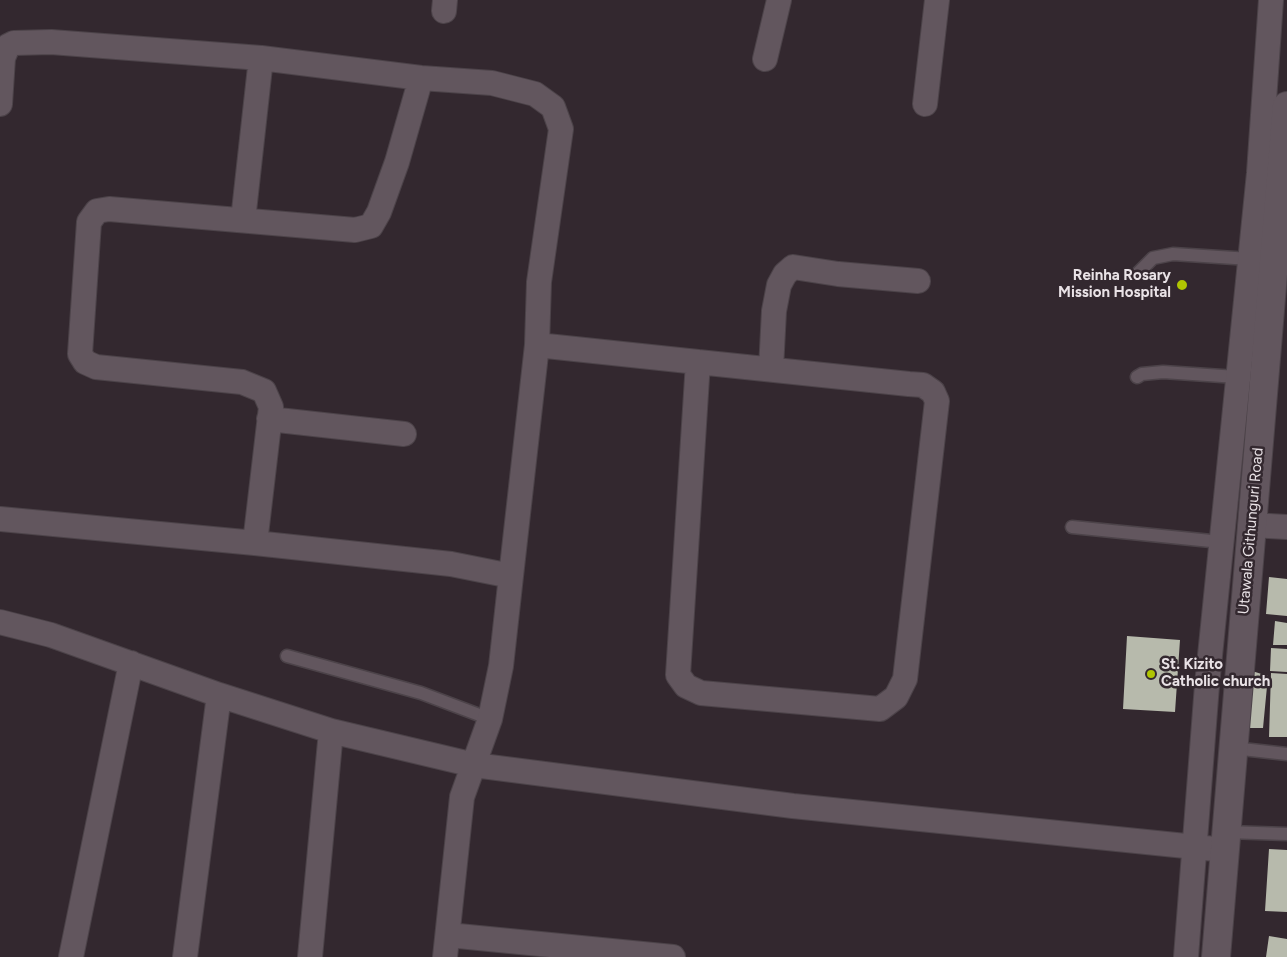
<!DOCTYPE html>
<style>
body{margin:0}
canvas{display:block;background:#33282f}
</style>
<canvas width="1287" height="957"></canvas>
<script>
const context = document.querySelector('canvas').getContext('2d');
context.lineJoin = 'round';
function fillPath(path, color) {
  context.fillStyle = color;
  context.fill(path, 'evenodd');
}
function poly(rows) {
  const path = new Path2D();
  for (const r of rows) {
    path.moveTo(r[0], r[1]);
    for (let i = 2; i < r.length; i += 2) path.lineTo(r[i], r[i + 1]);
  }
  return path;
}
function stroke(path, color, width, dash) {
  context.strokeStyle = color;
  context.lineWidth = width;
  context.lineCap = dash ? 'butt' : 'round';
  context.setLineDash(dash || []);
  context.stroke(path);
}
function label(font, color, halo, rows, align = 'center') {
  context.font = font + ' Figtree,sans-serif';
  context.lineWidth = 5;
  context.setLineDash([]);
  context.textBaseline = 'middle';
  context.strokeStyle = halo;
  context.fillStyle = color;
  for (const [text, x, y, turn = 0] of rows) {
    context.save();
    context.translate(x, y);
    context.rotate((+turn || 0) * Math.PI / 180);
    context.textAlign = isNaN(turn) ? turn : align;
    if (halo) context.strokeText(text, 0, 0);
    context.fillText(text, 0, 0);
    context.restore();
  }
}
const building = poly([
 [1269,577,1287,579,1287,616,1266,614],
 [1275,621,1287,623,1287,645,1273,645],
 [1127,636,1180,640,1175,712,1123,709],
 [1271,648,1287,649,1287,672,1270,671],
 [1252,671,1268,676,1263,728,1244,728],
 [1271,673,1287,674,1287,737,1269,737],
 [1269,849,1287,850,1287,912,1265,911],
 [1269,936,1287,939,1287,957,1266,957]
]);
const service = poly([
 [1137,274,1153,258,1173,254,1250,259],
 [1137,377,1142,374,1163,372,1237,377],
 [1072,527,1221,542],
 [287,656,421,693,490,719],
 [1233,748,1287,754],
 [1227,832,1287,834]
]);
const minor = poly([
 [444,11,445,0],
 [765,59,779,0],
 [0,104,3,58,8,46,14,43,51,42,261,58,421,78,492,83,535,94,553,107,561,129,539,282,537,345,511,576,451,564,255,543,0,519],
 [925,104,937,0],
 [243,220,261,58],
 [537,345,698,362],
 [698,362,909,384,923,385,933,392,937,401,905,679,896,697,880,709,701,693,686,686,678,675,698,362],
 [771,369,774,311,779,285,785,274,793,267,838,274,918,281],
 [269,419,404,434],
 [1251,525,1287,527],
 [255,543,271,407,264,391,242,382,96,367,85,362,80,354,89,222,97,211,109,209,355,230,371,226,379,212,397,162,421,78],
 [0,622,51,635,219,695,331,731,474,765,793,806,1225,850],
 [448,935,673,957],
 [71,957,131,663],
 [185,957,219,695],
 [310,957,331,731],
 [445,957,462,797,490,719,501,666,511,576],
 [1186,957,1207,685,1259,173,1271,0]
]);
const tertiary = poly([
 [1216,957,1287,106]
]);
const markers = [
 [1182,285,6,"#b0c502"],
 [1151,674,5,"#b0c502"]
];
const poiNames = [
 ["Reinha Rosary",1171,276],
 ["Mission Hospital",1171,293],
 ["St. Kizito",1161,665,"left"],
 ["Catholic church",1161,682,"left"]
];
const streetNames = [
 ["Utawala Githunguri Road",1251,531,-85]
];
fillPath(building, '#b7baac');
stroke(service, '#4c4349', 15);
stroke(minor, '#4c4349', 26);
stroke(tertiary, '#4c4349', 30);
stroke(service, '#62565e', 12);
stroke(minor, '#62565e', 24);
stroke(tertiary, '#62565e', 28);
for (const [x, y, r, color] of markers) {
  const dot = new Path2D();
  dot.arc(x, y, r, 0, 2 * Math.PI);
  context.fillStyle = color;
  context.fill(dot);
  stroke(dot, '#33282f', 2);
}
label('bold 15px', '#e9e2e6', '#33282f', poiNames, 'right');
label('15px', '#e9e2e6', '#33282f', streetNames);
</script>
